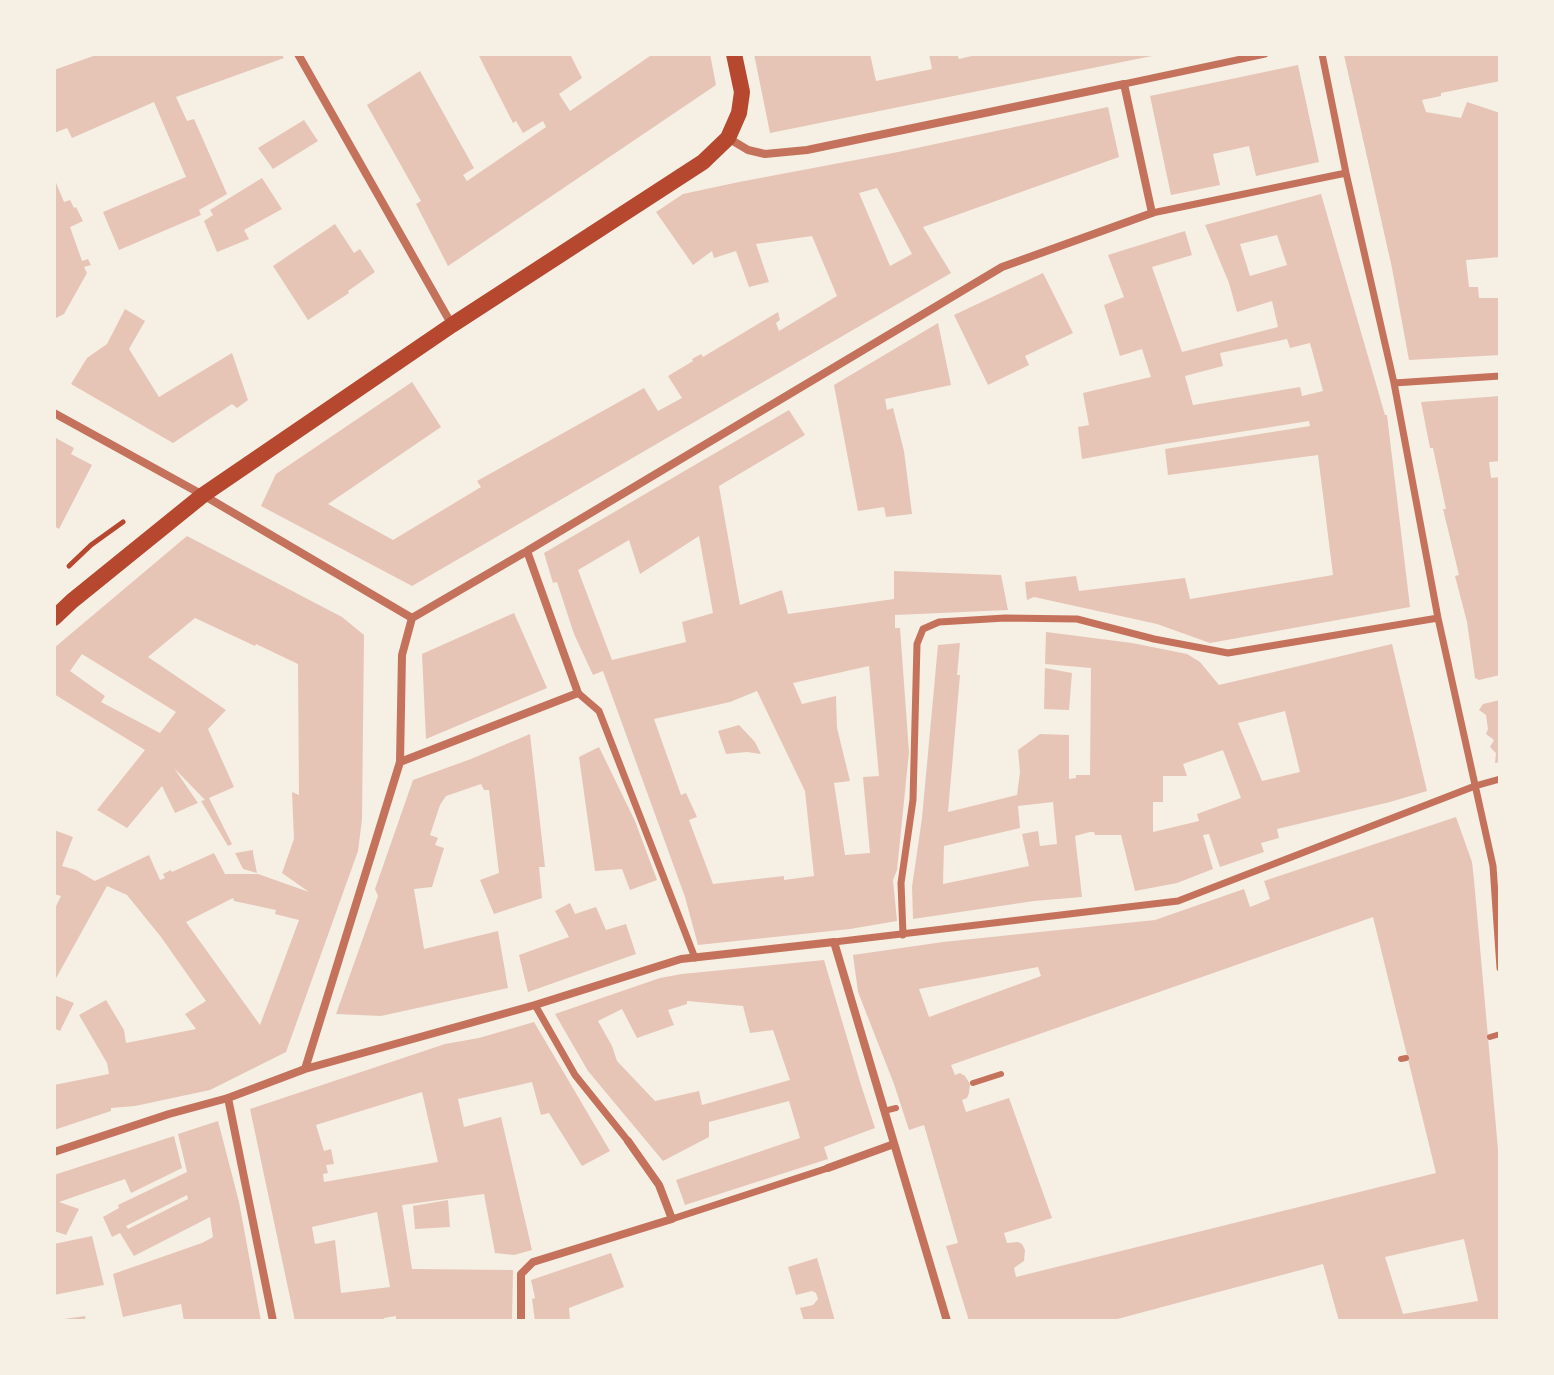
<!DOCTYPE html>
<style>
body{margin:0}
#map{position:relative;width:1554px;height:1375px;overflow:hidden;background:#f6efe4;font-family:Merriweather,serif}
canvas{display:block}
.frame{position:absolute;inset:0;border:56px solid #f6efe4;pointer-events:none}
</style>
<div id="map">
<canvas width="1554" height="1375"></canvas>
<div class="frame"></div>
</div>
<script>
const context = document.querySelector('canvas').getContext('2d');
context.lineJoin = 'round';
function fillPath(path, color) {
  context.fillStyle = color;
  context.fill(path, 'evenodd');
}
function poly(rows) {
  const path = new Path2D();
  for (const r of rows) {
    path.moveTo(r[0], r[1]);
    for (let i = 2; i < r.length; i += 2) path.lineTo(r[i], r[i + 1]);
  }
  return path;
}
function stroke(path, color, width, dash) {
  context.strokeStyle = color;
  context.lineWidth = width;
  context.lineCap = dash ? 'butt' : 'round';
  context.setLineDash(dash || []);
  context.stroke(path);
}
const building = poly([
 [99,54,281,54,284,58,176,97,187,121,194,119,227,194,199,210,201,215,119,250,103,212,186,177,154,102,72,138,67,128,54,133,54,70],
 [478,54,570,54,582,78,559,94,570,111,650,56,649,54,710,54,716,85,448,266,416,204,421,201,367,105,420,71,474,168,463,175,467,181,546,127,543,121,523,133,516,121,513,123],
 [754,54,870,54,876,81,932,69,929,54,957,54,959,59,980,54,1157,55,770,133],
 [1350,54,1500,54,1500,81,1441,93,1441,96,1422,100,1426,112,1461,118,1467,102,1500,113,1500,257,1466,260,1469,287,1478,287,1479,298,1500,298,1500,355,1409,360,1392,268,1344,55],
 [1298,65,1319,162,1256,176,1249,146,1213,154,1220,185,1171,195,1150,96],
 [1108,107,1119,157,923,227,951,273,412,586,261,506,276,474,412,382,441,427,328,504,393,540,481,487,477,481,644,388,658,411,682,398,668,376,693,361,692,359,701,354,703,357,778,312,780,320,776,323,779,331,837,296,812,236,756,244,769,282,749,287,736,251,714,258,712,251,693,265,656,212,683,194,739,182,898,152],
 [877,188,912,254,890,266,859,193],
 [304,120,318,141,273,169,258,148],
 [54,178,64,202,70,200,74,208,76,207,83,221,70,227,82,261,88,259,91,265,84,267,87,273,64,314,54,319],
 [262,178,282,209,244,230,249,239,217,252,204,221,213,215,210,210],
 [1321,194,1385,415,1387,415,1410,607,1210,643,1157,624,1034,597,1027,600,1025,582,1076,576,1079,591,1185,578,1190,599,1333,575,1318,455,1168,475,1165,449,1310,426,1309,421,1164,444,1082,459,1078,427,1089,425,1083,393,1151,377,1142,349,1120,356,1104,305,1124,297,1108,255,1185,231,1192,255,1152,267,1182,352,1278,327,1272,301,1237,312,1229,283,1205,225],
 [1277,235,1287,265,1250,276,1240,244],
 [1287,339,1290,348,1310,343,1323,391,1302,396,1300,387,1193,405,1185,376,1223,366,1220,353],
 [335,224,354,253,360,249,375,272,348,291,349,293,308,320,273,266],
 [1043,273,1073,333,1025,356,1029,365,988,385,954,315],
 [125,309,145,321,129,349,159,397,232,353,248,400,237,408,232,404,173,443,71,384,87,358,107,344],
 [938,323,951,385,885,399,887,410,893,408,904,451,912,514,886,517,884,507,858,511,834,385],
 [1500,396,1500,461,1489,462,1491,478,1500,477,1500,675,1479,680,1475,678,1467,622,1455,576,1459,575,1443,509,1446,509,1433,448,1430,448,1421,402],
 [789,410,805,435,719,486,740,605,782,590,788,614,894,599,894,571,1001,575,1008,610,895,615,895,628,900,628,909,752,897,870,893,880,897,921,850,929,698,945,685,897,603,671,593,675,574,634,557,582,553,583,544,553],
 [699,536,713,613,682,622,686,642,612,660,578,570,629,540,640,574],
 [869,666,879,776,863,777,870,853,845,855,834,783,850,781,837,728,836,696,802,704,793,683],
 [757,691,805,791,814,876,784,880,784,876,713,884,689,820,697,817,686,793,681,795,654,719,730,702],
 [54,437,74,448,71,454,92,465,59,529,54,526],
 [187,536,342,617,364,635,362,819,358,851,286,1052,210,1090,135,1106,111,1108,111,1111,54,1130,54,1085,109,1074,107,1063,79,1015,106,1000,124,1030,126,1043,196,1029,185,1014,206,1001,161,937,127,895,107,886,54,982,54,910,61,896,54,894,54,830,73,837,62,866,76,870,95,881,149,855,160,880,165,878,163,874,171,870,172,872,214,853,225,874,258,874,309,892,282,873,294,839,292,792,299,795,298,664,256,644,255,646,195,618,148,657,226,710,208,729,234,787,209,798,232,844,228,846,201,801,205,800,174,768,198,803,175,813,162,786,127,828,97,810,145,750,54,694,54,648],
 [82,654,176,712,160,733,101,702,105,696,70,671],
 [233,898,234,901,276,910,275,914,299,920,260,1025,186,922],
 [514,613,547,688,426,739,422,654],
 [1046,632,1132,643,1187,654,1200,662,1219,685,1392,644,1427,791,1390,802,1277,829,1279,838,1261,843,1264,852,1220,867,1209,834,1203,835,1213,869,1177,883,1135,891,1121,835,1095,835,1094,832,1090,832,1075,836,1082,897,1034,901,913,919,912,887,922,818,938,645,960,643,957,675,960,675,948,812,1017,795,1020,772,1018,750,1040,734,1069,735,1069,779,1076,778,1076,775,1090,775,1091,668,1045,664],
 [1285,711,1300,772,1262,781,1238,723],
 [1223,750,1241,798,1197,814,1199,821,1153,832,1153,802,1163,802,1163,776,1187,776,1183,764],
 [1053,802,1057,844,1040,846,1038,831,1022,834,1029,866,943,884,944,846,1020,828,1018,806],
 [1045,668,1072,673,1069,710,1044,709],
 [1500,700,1500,762,1495,763,1496,753,1490,747,1494,740,1486,734,1488,729,1486,715,1479,710,1483,704],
 [739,725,755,742,761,754,747,752,726,754,718,731],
 [530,734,545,867,539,867,542,898,494,914,480,880,499,873,489,790,484,790,481,784,446,796,440,805,430,835,438,838,435,845,444,848,432,887,414,889,424,949,498,931,508,988,381,1016,336,1014,378,896,375,889,413,780,471,759],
 [599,747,635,821,657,880,630,890,622,869,595,871,579,757],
 [1456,817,1472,862,1474,880,1500,1172,1500,1321,1339,1321,1323,1264,1110,1321,969,1321,946,1246,958,1243,924,1125,909,1130,894,1084,858,992,853,955,943,942,1155,920,1244,889,1250,907,1270,899,1264,881],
 [1373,917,1436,1173,1016,1277,1014,1268,1024,1261,1025,1250,1022,1244,1018,1242,1007,1243,1004,1233,1052,1218,1009,1098,966,1112,962,1100,967,1098,969,1093,970,1084,965,1076,960,1073,955,1075,951,1065],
 [1038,967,1041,976,929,1017,919,989],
 [1464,1239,1478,1301,1403,1314,1385,1257],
 [253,850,253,853,257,873,243,869,235,853],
 [570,903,575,914,596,907,606,930,626,924,636,954,528,992,519,955,569,937,555,911],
 [824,960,861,1085,875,1128,824,1147,828,1159,685,1205,676,1180,800,1138,789,1101,709,1122,709,1137,663,1161,588,1071,555,1014,660,978,682,974],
 [687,1001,743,1006,750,1033,773,1030,790,1080,702,1105,699,1091,655,1101,617,1061,612,1046,598,1021,622,1009,637,1038,674,1025,668,1010,687,1004],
 [54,995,74,1003,60,1031,54,1028],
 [534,1022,610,1151,582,1166,549,1113,541,1115,532,1082,458,1099,464,1127,501,1117,532,1250,514,1255,495,1253,484,1194,402,1205,412,1269,513,1270,512,1321,396,1321,396,1316,384,1318,385,1321,295,1321,250,1109,445,1044,479,1038],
 [422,1092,438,1162,324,1182,323,1174,328,1173,326,1165,334,1164,331,1149,324,1151,316,1125],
 [377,1212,390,1287,341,1293,335,1240,315,1244,312,1227],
 [218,1121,239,1202,261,1321,184,1321,181,1304,123,1317,113,1274,202,1243,213,1237,210,1217,134,1256,120,1233,112,1237,103,1217,119,1208,118,1205,187,1172,178,1134],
 [187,1195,188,1199,128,1229,126,1226],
 [174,1136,182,1168,131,1193,125,1179,59,1202,79,1209,66,1235,54,1231,54,1175],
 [448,1200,450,1227,415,1229,413,1206],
 [92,1236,104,1285,54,1295,54,1244],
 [611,1253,624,1287,569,1308,570,1321,535,1321,532,1299,535,1298,531,1280],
 [817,1258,835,1321,804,1321,800,1308,813,1305,818,1299,816,1293,812,1291,796,1295,788,1267],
 [85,1316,86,1321,65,1321,64,1319]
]);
const path = poly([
 [69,566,91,545,123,522]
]);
const service = poly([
 [1490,1037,1500,1034],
 [1401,1059,1406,1058],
 [973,1083,1001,1074],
 [884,1111,896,1108]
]);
const pedestrian = poly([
 [1322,54,1346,173,1394,383,1438,618,1493,866,1500,968],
 [1124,84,1265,54],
 [1152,213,1346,173],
 [1394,383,1500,376],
 [578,693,599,711,695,958],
 [903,935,901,883,913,800,917,644,923,629,939,622,1005,618,1077,619,1154,639,1228,653,1438,618],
 [834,942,1178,901,1475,786,1500,779],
 [535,1005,575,1075,628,1141],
 [672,1219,828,1168]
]);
const minor = poly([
 [298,54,452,325],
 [54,413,203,495,412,618,402,655,400,762,305,1069],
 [412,618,527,551,1002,267,1152,213,1124,84,807,150,765,154,748,150,728,138],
 [400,762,578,693,527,551],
 [228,1098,273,1321],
 [54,1152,169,1114,228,1098,305,1069,535,1005,681,959,834,942,947,1321],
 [828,1168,894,1144],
 [521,1321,521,1274,533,1262,672,1219,659,1185,628,1141]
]);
const secondary = poly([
 [54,618,72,601,203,495,452,325,703,162,728,138,739,113,742,92,734,54]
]);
fillPath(building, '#e6c5b7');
stroke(path, '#b5482f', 5);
stroke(service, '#c5725c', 6);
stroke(pedestrian, '#c5725c', 7);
stroke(minor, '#c5725c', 8);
stroke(secondary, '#b5482f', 16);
</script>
